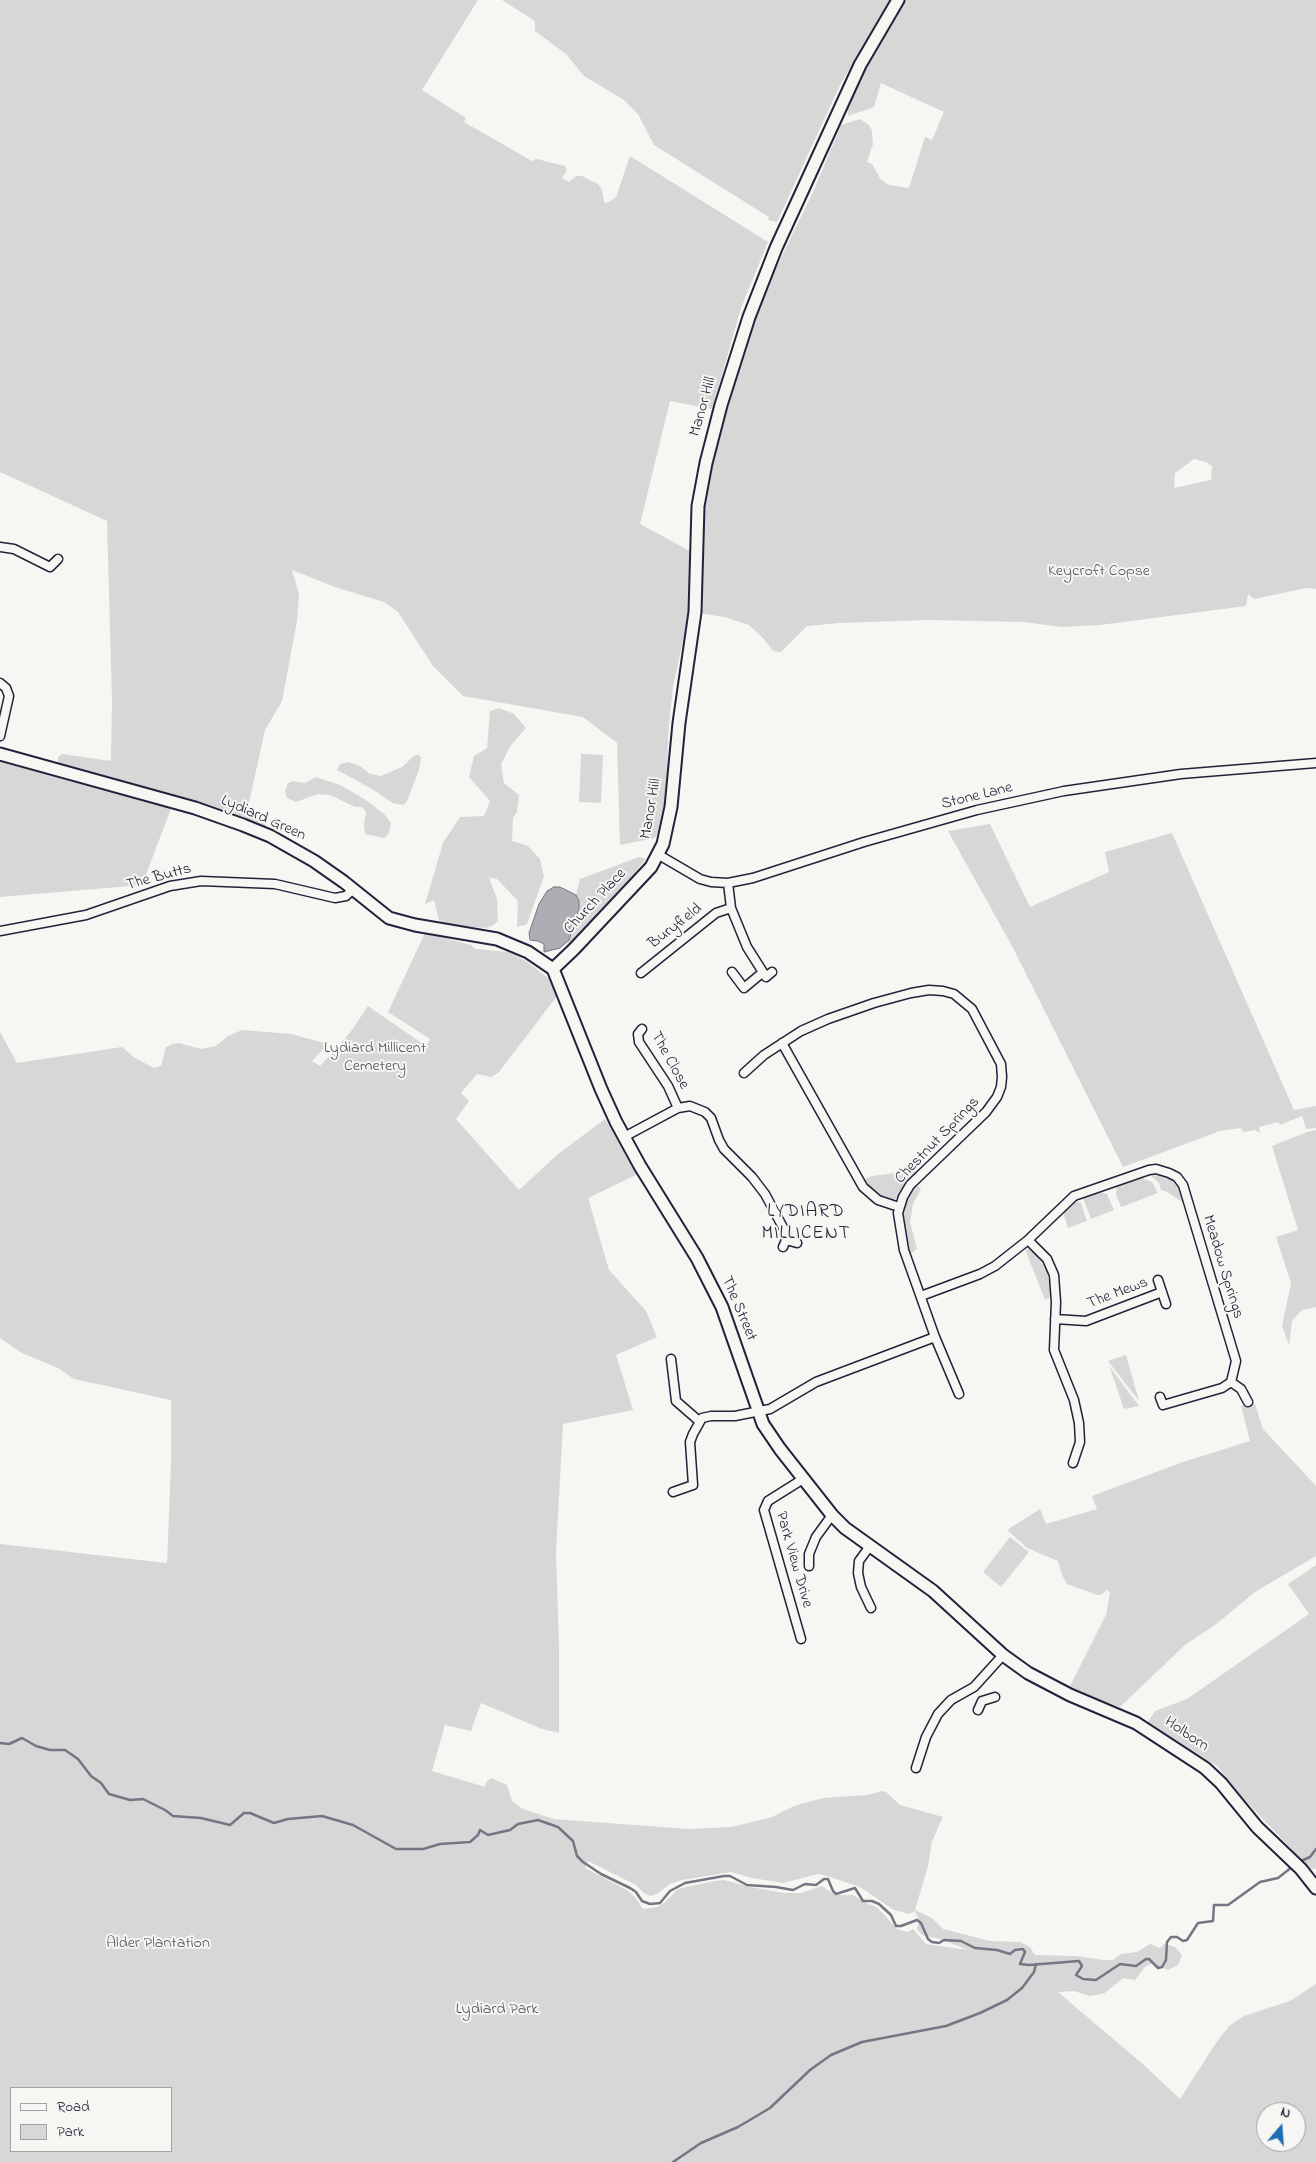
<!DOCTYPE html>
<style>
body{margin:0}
#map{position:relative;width:1316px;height:2162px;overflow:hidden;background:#f6f6f2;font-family:"Indie Flower",sans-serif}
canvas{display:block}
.legend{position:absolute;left:10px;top:2087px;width:162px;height:65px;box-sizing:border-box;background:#f6f6f2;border:1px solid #a1a1a9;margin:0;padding:6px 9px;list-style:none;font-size:15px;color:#22223b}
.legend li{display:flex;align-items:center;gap:10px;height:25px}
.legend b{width:25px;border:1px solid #a1a1a9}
.north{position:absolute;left:1256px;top:2102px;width:50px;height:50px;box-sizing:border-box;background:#f6f6f2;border:1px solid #a1a1a9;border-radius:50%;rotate:18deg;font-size:14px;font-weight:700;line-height:20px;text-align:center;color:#22223b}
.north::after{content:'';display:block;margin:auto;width:18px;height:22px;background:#1f6fb2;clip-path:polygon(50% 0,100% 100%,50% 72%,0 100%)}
</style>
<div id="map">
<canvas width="1316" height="2162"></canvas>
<ul class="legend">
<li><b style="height:6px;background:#f6f6f2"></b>Road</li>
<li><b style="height:14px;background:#d7d7d7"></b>Park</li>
</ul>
<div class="north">N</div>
</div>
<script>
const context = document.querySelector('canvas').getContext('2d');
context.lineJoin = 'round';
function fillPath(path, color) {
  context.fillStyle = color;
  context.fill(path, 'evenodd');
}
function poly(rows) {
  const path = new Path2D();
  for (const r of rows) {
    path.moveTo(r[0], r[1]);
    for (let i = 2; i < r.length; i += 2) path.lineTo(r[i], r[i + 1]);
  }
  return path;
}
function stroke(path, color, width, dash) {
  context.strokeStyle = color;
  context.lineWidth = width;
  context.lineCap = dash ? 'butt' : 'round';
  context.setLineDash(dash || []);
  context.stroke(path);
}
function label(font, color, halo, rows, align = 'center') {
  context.font = font + ' "Indie Flower",sans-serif';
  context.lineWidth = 4;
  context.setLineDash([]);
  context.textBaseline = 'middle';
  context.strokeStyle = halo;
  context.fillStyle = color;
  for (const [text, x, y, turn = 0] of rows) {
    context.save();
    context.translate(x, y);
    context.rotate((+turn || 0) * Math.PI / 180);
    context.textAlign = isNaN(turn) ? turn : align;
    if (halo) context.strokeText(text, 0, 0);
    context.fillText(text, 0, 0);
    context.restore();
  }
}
const green = poly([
 [0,0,478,0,422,90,466,118,464,122,532,161,537,159,565,166,567,170,562,178,569,182,576,176,582,176,598,184,602,190,604,202,607,203,616,197,630,156,768,242,741,308,712,409,670,401,640,524,690,551,689,613,673,687,668,735,667,794,660,829,655,838,620,845,617,743,583,717,463,696,433,666,398,612,384,602,335,587,292,570,299,594,297,621,282,701,265,730,247,812,266,823,265,830,252,823,156,790,58,764,58,757,62,754,111,761,112,700,107,521,0,472],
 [502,0,891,0,840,85,777,222,768,220,769,217,654,145,638,114,624,100,584,76,566,54,535,31,535,21],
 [904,0,1316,0,1316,589,1307,588,1254,599,1248,594,1246,606,1100,625,1062,627,1023,622,929,620,840,623,807,626,781,652,773,651,763,638,749,625,724,617,699,613,703,579,699,543,710,455,756,309,814,190,841,125,860,119,869,125,872,131,873,144,867,162,872,164,881,180,889,185,909,188,925,137,932,140,944,112,881,83,874,107,848,116,847,109,862,74],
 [1194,459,1206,462,1212,466,1211,480,1174,488,1175,473],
 [499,708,514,714,526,728,511,745,501,764,504,783,519,795,517,812,513,818,512,841,528,846,540,859,544,876,527,924,517,927,518,901,497,879,489,878,497,899,498,921,492,926,486,928,449,925,439,920,434,900,425,904,443,843,460,817,484,816,490,801,469,777,474,756,487,748,490,711],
 [581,754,603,755,601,803,579,802],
 [415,755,419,755,421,758,419,770,411,791,406,803,402,805,393,803,372,789,337,770,340,764,348,762,360,766,370,774,381,776,402,767],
 [0,760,73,782,172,806,142,885,0,897],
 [316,777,340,785,366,800,385,815,391,823,389,833,384,838,365,834,364,824,366,812,362,807,355,807,330,795,318,794,296,802,287,798,285,791,288,783,293,781,305,783],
 [990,824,1030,907,1109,872,1105,852,1172,833,1294,1110,1316,1106,1316,1128,1306,1129,1302,1116,1280,1125,1278,1122,1259,1127,1260,1133,1255,1130,1243,1132,1241,1128,1220,1131,1123,1167,1012,946,948,831],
 [639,857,646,859,588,930,564,951,576,924,579,901,576,895,580,879],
 [425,933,471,945,476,949,508,952,526,961,552,981,557,996,499,1072,491,1077,477,1074,466,1087,461,1093,469,1101,456,1119,519,1190,558,1154,605,1119,638,1174,588,1198,609,1270,646,1311,657,1337,616,1355,633,1410,563,1424,556,1552,559,1646,559,1733,542,1729,481,1703,471,1731,445,1725,432,1771,485,1787,486,1782,491,1778,507,1785,512,1801,523,1809,554,1819,688,1829,732,1827,772,1817,794,1806,823,1798,868,1795,882,1791,886,1792,900,1805,943,1817,932,1841,928,1866,915,1910,932,1918,943,1929,990,1941,1020,1942,1030,1947,1035,1955,1076,1956,1104,1960,1113,1960,1121,1954,1137,1952,1150,1944,1160,1948,1164,1944,1175,1947,1182,1955,1178,1965,1168,1970,1151,1964,1145,1967,1135,1980,1123,1978,1105,1993,1090,1996,1074,1991,1058,1992,1145,2066,1180,2099,1216,2043,1229,2026,1244,2016,1290,2001,1316,1984,1316,2162,0,2162,0,1544,167,1563,171,1462,171,1400,74,1379,58,1368,22,1353,0,1338,0,1032,17,1063,122,1047,135,1058,154,1068,161,1066,166,1047,172,1044,179,1043,201,1049,216,1046,228,1036,242,1030,291,1034,328,1044,312,1061,320,1066,349,1034,368,1006,426,1046,430,1039,388,1012],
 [588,1861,636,1885,644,1893,650,1896,657,1894,670,1884,682,1880,731,1872,752,1878,783,1883,818,1874,827,1876,860,1887,894,1910,909,1914,915,1911,919,1921,917,1929,922,1935,943,1940,968,1950,926,1944,913,1929,908,1932,897,1929,877,1907,866,1903,853,1895,835,1895,822,1886,801,1893,784,1893,750,1887,724,1880,714,1881,678,1889,664,1903,657,1907,643,1909,635,1897,627,1890,585,1868],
 [11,2088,171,2088,171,2151,11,2151],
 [1266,2112,1296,2112,1296,2142,1266,2142],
 [1316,1130,1316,1307,1302,1310,1292,1321,1289,1345,1282,1326,1291,1283,1276,1237,1298,1230,1272,1146,1307,1132],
 [919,1170,907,1182,898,1198,891,1201,880,1197,863,1180,872,1176],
 [1154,1173,1161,1173,1174,1180,1180,1188,1185,1204,1167,1192,1161,1190,1159,1183,1149,1174],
 [1140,1177,1152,1182,1158,1193,1121,1207,1116,1195,1117,1186],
 [916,1184,921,1189,913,1204,910,1222,917,1249,910,1254,906,1243,903,1214,906,1201],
 [1099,1192,1107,1194,1114,1210,1091,1219,1083,1198],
 [1075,1201,1081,1203,1087,1221,1068,1228,1063,1212],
 [1025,1249,1030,1250,1035,1253,1047,1271,1052,1296,1045,1300],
 [1126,1355,1139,1401,1108,1361],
 [1109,1365,1110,1367,1139,1406,1124,1409],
 [1255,1404,1263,1429,1316,1486,1316,1556,1255,1592,1215,1625,1185,1645,1120,1707,1093,1699,1070,1686,1106,1615,1110,1593,1107,1590,1101,1595,1097,1595,1067,1584,1062,1575,1058,1561,1027,1548,1007,1530,1040,1509,1046,1524,1097,1509,1092,1496,1183,1462,1250,1441,1241,1406],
 [1010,1537,1029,1552,1001,1587,983,1572],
 [1316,1565,1316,1868,1311,1870,1243,1798,1217,1766,1148,1722,1155,1711,1187,1699,1309,1614,1288,1584]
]);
const water = poly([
 [554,887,560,887,576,895,579,901,579,909,569,940,560,948,544,952,544,944,538,941,530,940,529,933,539,904,547,891,554,887]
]);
const stream = poly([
 [0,1743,9,1744,22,1738,36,1746,50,1750,65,1750,78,1759,91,1776,101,1783,109,1794,130,1800,143,1799,165,1810,173,1816,201,1818,230,1825,244,1813,250,1813,274,1823,288,1819,322,1816,353,1825,396,1849,423,1849,440,1844,470,1842,478,1835,480,1830,488,1835,510,1830,518,1824,538,1820,558,1827,573,1841,577,1856,583,1862,601,1874,630,1888,636,1892,642,1901,650,1904,660,1903,670,1891,685,1883,724,1876,730,1876,747,1885,776,1887,793,1890,805,1884,816,1885,824,1879,828,1879,833,1891,836,1894,855,1888,863,1901,872,1901,879,1904,891,1915,896,1926,901,1926,917,1920,921,1923,928,1939,932,1942,939,1943,944,1940,961,1941,975,1948,997,1950,1010,1954,1015,1950,1023,1949,1025,1952,1020,1964,1029,1965,1079,1961,1082,1966,1076,1975,1083,1979,1096,1980,1120,1964,1136,1966,1146,1959,1149,1959,1158,1968,1162,1967,1166,1960,1167,1942,1171,1937,1177,1937,1183,1941,1187,1940,1198,1923,1213,1921,1214,1905,1228,1905,1260,1882,1278,1878,1292,1867],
 [1301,1861,1310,1857,1316,1849],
 [673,2162,701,2143,738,2127,770,2108,810,2070,831,2055,862,2042,946,2026,980,2013,1007,2000,1022,1988,1034,1972,1036,1964]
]);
const street = poly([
 [0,547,14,549,50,567,58,559],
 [0,683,6,688,9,696,0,736],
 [659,855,700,879,711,882,728,883,753,878,864,842,977,810,1064,791,1181,774,1316,763],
 [728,883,731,908,747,947,766,977,772,972],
 [0,931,86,915,170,886,201,881,275,884,335,898,346,896,353,889],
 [732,972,744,988,762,973],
 [641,973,716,913,731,908],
 [642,1029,638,1034,639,1042,668,1086,678,1108],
 [782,1043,863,1187,878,1200,899,1207],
 [744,1073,764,1055,801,1031,828,1019,874,1003,911,993,929,990,943,991,954,994,972,1009,1001,1064,1002,1077,1001,1087,997,1097,986,1112,910,1185,903,1197,898,1213,904,1250,935,1337,959,1394],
 [624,1137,678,1108,690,1106,705,1112,711,1118,719,1140,724,1149,752,1177,765,1194,786,1233,786,1240,783,1247],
 [786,1240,797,1243],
 [1028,1240,1047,1259,1054,1275,1056,1302,1054,1350,1074,1400,1079,1423,1080,1442,1073,1463],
 [1158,1280,1166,1304],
 [921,1296,980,1274,995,1266,1028,1240,1074,1196,1149,1170,1156,1169,1169,1173,1177,1177,1183,1185,1236,1361,1231,1382,1222,1388,1163,1405,1160,1397],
 [1055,1319,1086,1321,1162,1292],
 [671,1359,676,1401,699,1421],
 [1231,1382,1241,1389,1248,1402],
 [673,1492,693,1485,690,1442,693,1434,702,1418,711,1416,735,1416,770,1409,816,1382,935,1337],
 [870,1546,859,1561,858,1573,861,1587,871,1608],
 [809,1566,809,1554,816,1537,832,1515],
 [801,1639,764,1510,768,1501,803,1479],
 [978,1710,982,1701,995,1697],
 [916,1768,926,1737,938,1714,951,1700,974,1687,1003,1655]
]);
const secondary = poly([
 [0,754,195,808,243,825,270,836,314,861,344,882,389,918,415,925,497,939,528,952,553,969,601,1089,616,1122,640,1166,697,1258,722,1307,763,1424,780,1449,832,1515,845,1528,933,1591,1003,1655,1028,1673,1070,1695,1136,1723,1205,1768,1221,1783,1257,1827,1301,1869,1316,1888],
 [553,969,574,949,651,867,663,844,671,807,679,723,695,612,698,506,706,463,721,405,749,317,776,248,860,65,898,0]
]);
const streetNames = [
 ["Manor Hill",704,407,-74],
 ["Stone Lane",977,797,-14],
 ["Manor Hill",652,809,-80],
 ["Lydiard Green",263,819,24],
 ["The Butts",159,878,-15],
 ["Church Place",596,902,-47],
 ["Buryfield",676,927,-38],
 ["The Close",669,1061,61],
 ["Chestnut Springs",938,1141,-46],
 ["Meadow Springs",1222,1267,73],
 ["The Mews",1118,1294,-21],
 ["The Street",738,1309,67],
 ["Park View Drive",793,1560,74],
 ["Holborn",1186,1735,34]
];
const parkNames = [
 ["Keycroft Copse",1099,572],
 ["Lydiard Millicent",375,1049],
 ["Cemetery",375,1067],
 ["Alder Plantation",158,1944],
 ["Lydiard Park",497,2010]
];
const quarterNames = [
 ["LYDIARD",806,1213],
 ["MILLICENT",806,1235]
];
fillPath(green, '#d7d7d7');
fillPath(water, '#adadb3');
stroke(water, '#757583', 1);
stroke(stream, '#757583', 2.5);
stroke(street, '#22223b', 11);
stroke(secondary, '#22223b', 15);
stroke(street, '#f6f6f2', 8);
stroke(secondary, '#f6f6f2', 11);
label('16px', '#22223b', '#f6f6f2', streetNames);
label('16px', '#4f4f62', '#f6f6f2', parkNames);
context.letterSpacing = '1px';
label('19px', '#22223b', '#f6f6f2', quarterNames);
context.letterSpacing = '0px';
</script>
